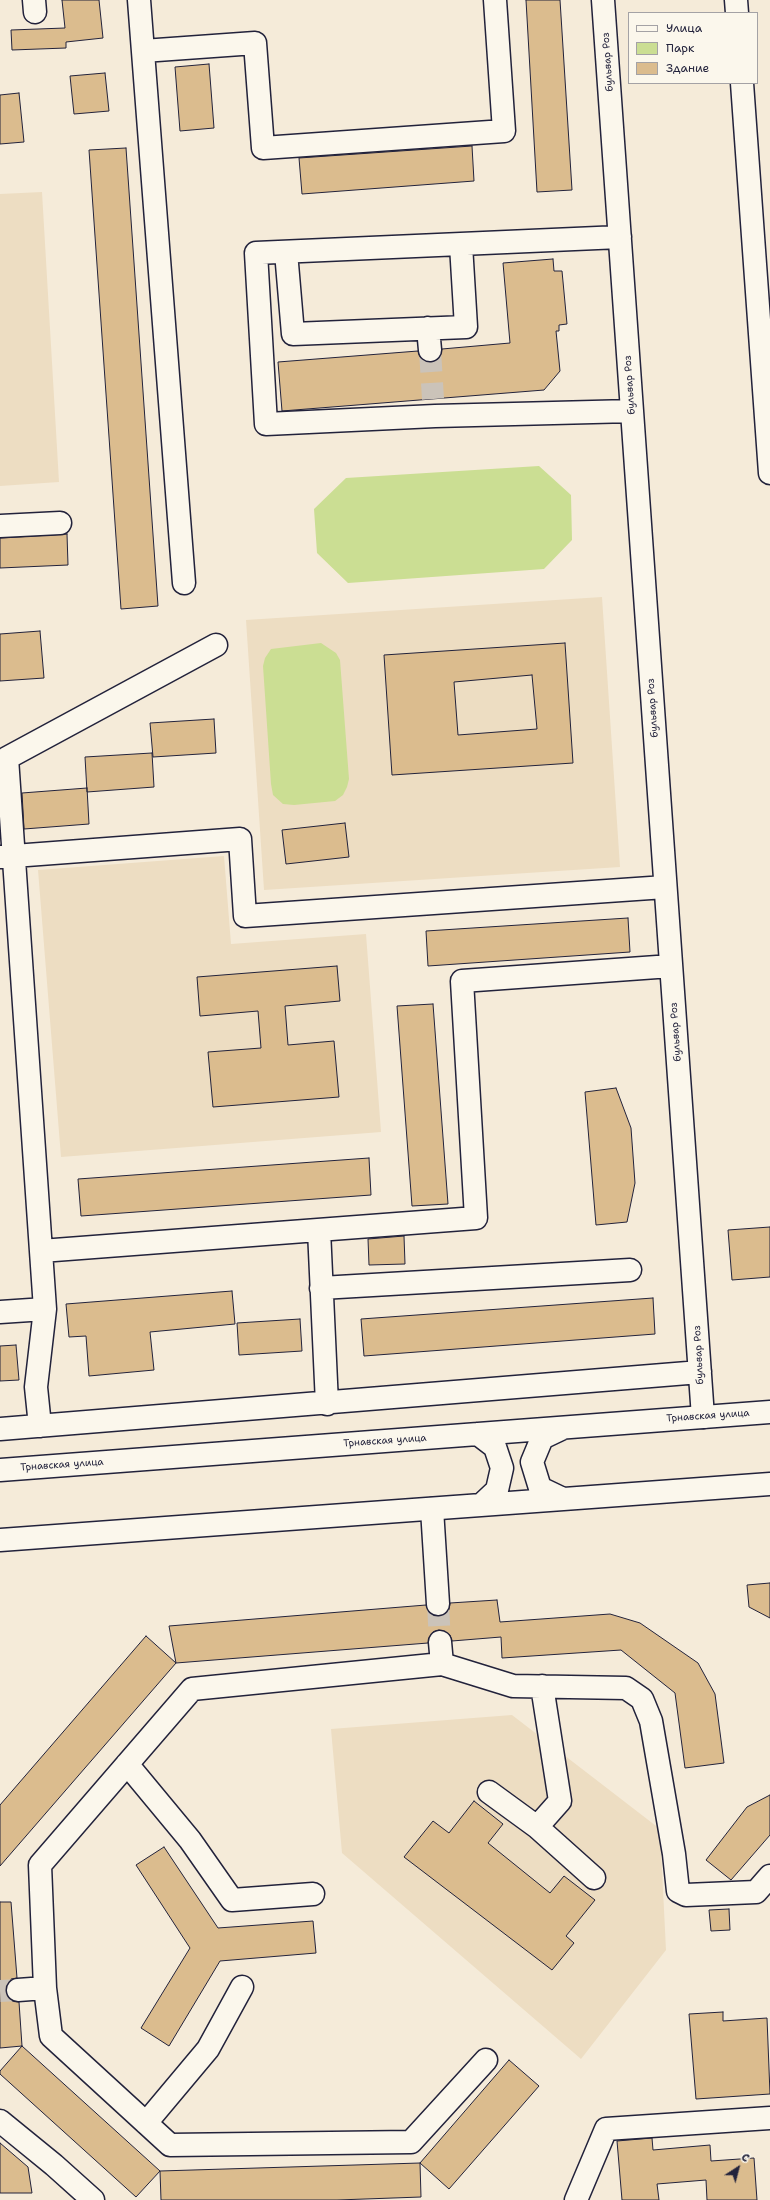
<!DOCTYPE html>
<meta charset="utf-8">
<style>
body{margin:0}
#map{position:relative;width:770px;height:2200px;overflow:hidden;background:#f5ebd9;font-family:"Shantell Sans",sans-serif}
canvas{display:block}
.legend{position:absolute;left:628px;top:12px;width:130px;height:72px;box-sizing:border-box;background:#fbf7ec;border:1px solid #a4a2a5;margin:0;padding:5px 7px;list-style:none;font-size:12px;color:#22223b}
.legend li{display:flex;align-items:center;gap:8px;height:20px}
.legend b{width:20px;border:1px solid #a4a2a5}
.north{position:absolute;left:718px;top:2148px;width:40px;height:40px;-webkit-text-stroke:3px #fbf7ec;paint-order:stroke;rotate:36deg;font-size:11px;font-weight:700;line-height:16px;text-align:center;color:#22223b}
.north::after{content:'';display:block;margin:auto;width:14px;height:18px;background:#22223b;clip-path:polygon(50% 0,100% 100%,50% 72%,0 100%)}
</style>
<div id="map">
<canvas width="770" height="2200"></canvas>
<ul class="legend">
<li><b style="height:5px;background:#fbf7ec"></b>Улица</li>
<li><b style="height:11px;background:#cbde93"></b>Парк</li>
<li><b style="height:11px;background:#dbbc8e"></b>Здание</li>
</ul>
<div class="north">С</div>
</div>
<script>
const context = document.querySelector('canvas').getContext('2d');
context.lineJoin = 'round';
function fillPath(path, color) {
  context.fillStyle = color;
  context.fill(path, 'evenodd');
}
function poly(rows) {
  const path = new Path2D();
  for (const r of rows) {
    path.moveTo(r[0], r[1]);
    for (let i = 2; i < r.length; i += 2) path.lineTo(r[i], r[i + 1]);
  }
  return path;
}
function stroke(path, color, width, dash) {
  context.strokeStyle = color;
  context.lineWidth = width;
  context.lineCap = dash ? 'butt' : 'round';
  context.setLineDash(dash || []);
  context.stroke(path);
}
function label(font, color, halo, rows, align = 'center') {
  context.font = font + ' "Shantell Sans",sans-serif';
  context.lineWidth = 3;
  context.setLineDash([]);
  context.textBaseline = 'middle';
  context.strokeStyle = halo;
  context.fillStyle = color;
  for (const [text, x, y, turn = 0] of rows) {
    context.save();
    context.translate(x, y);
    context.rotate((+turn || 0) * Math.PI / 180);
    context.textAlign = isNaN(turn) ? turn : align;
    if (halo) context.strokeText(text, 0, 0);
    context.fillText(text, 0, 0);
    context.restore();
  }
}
const built = poly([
 [42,192,59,482,0,486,0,194],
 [602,597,620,867,264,890,246,620],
 [224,856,231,944,366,934,381,1132,61,1157,38,870],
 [512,1715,660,1829,666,1950,581,2059,342,1853,331,1729]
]);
const green = poly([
 [539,466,571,495,572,540,544,569,348,583,317,553,314,509,346,478],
 [321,643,336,653,340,660,349,779,347,787,343,795,335,801,294,805,283,804,273,795,271,784,263,666,265,658,271,649]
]);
const building = poly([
 [62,0,99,0,103,38,66,42,66,48,12,50,11,30,65,28,62,0],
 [526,0,560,0,572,190,537,192,526,0],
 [209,64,214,128,180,131,175,67,209,64],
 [105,73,109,111,74,114,70,76,105,73],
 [19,93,24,142,0,144,0,95,19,93],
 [472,146,474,181,302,194,299,158,472,146],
 [126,148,158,606,121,609,89,150,126,148],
 [553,259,554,271,562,271,567,324,559,325,559,331,556,331,560,371,544,390,282,411,278,362,418,351,420,357,431,362,437,360,442,349,510,343,503,263,553,259],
 [67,534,68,565,0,568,0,538,67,534],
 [40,631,44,678,0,681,0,634,40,631],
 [565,643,573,763,392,775,384,655,565,643],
 [532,675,537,729,458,735,454,682,532,675],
 [214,719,216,753,153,757,150,723,214,719],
 [152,753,154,787,87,792,85,757,152,753],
 [87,788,89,824,24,829,22,793,87,788],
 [345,823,349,857,286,864,282,830,345,823],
 [628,918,630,952,428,966,426,931,628,918],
 [337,966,340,1001,285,1006,288,1045,334,1041,339,1097,213,1107,208,1052,261,1048,258,1011,200,1016,197,977,337,966],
 [433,1004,448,1204,412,1206,397,1006,433,1004],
 [616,1088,631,1128,635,1183,627,1222,596,1225,585,1092,616,1088],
 [369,1158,371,1195,81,1216,78,1179,369,1158],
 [770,1227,770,1277,732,1280,728,1230,770,1227],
 [404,1236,405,1264,369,1265,368,1239,404,1236],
 [232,1291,235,1324,150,1332,154,1370,89,1376,86,1336,69,1337,66,1304,232,1291],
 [653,1298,655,1334,364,1356,361,1319,653,1298],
 [300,1319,302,1351,239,1355,237,1323,300,1319],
 [16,1345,19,1380,0,1381,0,1346,16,1345],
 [770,1583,770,1618,749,1607,747,1585,770,1583],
 [497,1600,500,1622,610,1614,640,1623,698,1663,715,1694,724,1763,685,1768,675,1693,621,1650,502,1658,501,1637,452,1641,450,1635,439,1630,433,1632,428,1643,176,1663,169,1626,426,1605,432,1615,439,1616,449,1610,450,1603,497,1600],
 [146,1636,176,1663,0,1866,0,1805,146,1636],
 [770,1795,770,1835,731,1880,706,1860,747,1807,770,1795],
 [474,1801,503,1824,488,1843,550,1893,564,1876,595,1900,566,1936,574,1943,552,1970,404,1857,433,1821,449,1833,474,1801],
 [164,1847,218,1928,313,1921,316,1953,220,1961,169,2046,141,2028,190,1948,136,1865,164,1847],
 [0,1902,11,1902,17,1978,11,1979,7,1984,6,1991,12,2001,19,2002,22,2046,0,2048,0,1902],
 [729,1909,730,1930,711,1931,709,1910,729,1909],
 [723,2012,723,2021,767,2018,770,2094,696,2099,689,2014,723,2012],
 [22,2046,160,2171,136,2197,0,2074,0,2071,22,2046],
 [509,2060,539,2086,449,2189,420,2163,509,2060],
 [652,2138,653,2150,710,2145,711,2161,754,2158,757,2200,707,2200,706,2180,657,2184,659,2200,622,2200,617,2141,652,2138],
 [0,2143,28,2167,32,2193,0,2193,0,2143],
 [420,2163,421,2197,337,2200,161,2200,160,2171,420,2163]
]);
const minorTunnel = poly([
 [430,350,433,399],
 [438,1604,440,1642],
 [0,1991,18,1990]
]);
const minor = poly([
 [34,0,35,12],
 [139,0,184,583],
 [603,0,703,1417],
 [736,0,737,13],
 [143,51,255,43,263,148,504,131,495,0],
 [742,83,770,473],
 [620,237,256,253,266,424,435,416,632,411],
 [286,252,293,334,466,327,461,245],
 [428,328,430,350],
 [0,526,60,523],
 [0,857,240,839,245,916,665,887],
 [319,1230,327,1404],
 [41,1251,476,1218,462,981,671,966],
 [321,1288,630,1270],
 [0,1312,45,1309],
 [40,1426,36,1387,45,1309,7,758,216,645],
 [0,1429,700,1372],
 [432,1509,438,1604],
 [440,1642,442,1664],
 [127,1764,190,1840,232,1900,313,1894],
 [489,1792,537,1827,560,1801,542,1686],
 [537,1827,594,1878],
 [18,1990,45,1988],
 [486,2060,411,2142,170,2145,51,2036,45,1988,40,1865,192,1689,442,1664,513,1686,626,1688,642,1699,651,1721,674,1854,678,1891,686,1895,756,1892,770,1876],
 [0,2121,54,2165,93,2200],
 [146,2123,208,2049,242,1987],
 [576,2200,606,2129,770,2118]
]);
const major = poly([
 [478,1434,495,1447,502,1468,497,1490,481,1505],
 [0,1470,770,1412],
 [563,1499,540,1488,532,1462,542,1438,563,1428],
 [0,1540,770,1484]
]);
const streetNames = [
 ["бульвар Роз",608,62,-94],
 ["бульвар Роз",630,385,-94],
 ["бульвар Роз",653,708,-94],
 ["бульвар Роз",676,1032,-94],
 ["бульвар Роз",699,1355,-93],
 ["Трнавская улица",708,1416,-4],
 ["Трнавская улица",385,1441,-4],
 ["Трнавская улица",62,1465,-4]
];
fillPath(built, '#edddc2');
fillPath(green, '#cbde93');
fillPath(building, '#dbbc8e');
stroke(building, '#22223b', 1);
stroke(minorTunnel, '#cbc3b9', 22, [22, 11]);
stroke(minor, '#22223b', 25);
stroke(major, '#22223b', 25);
stroke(minor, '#fbf7ec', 22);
stroke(major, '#fbf7ec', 22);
label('10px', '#22223b', '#fbf7ec', streetNames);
</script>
